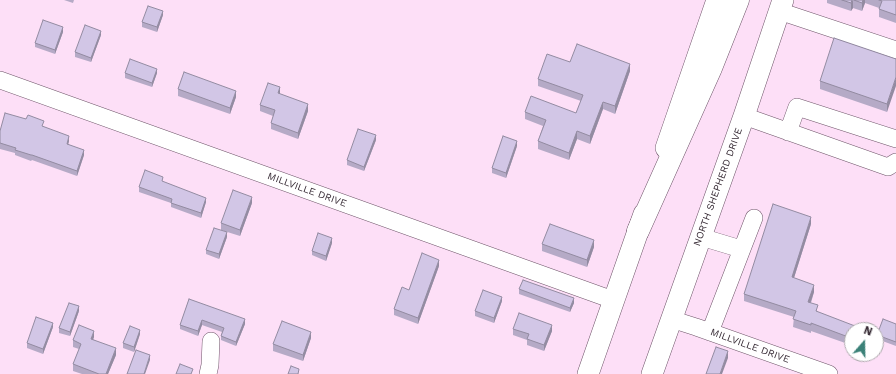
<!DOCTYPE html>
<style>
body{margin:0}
#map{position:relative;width:896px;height:374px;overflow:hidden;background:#fddff7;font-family:"Work Sans",sans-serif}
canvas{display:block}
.north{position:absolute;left:844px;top:322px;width:40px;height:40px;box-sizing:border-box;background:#fff;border:1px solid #aea9ad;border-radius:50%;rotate:20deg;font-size:11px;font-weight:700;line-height:16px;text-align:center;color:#352933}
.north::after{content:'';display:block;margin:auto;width:14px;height:18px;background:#3b8178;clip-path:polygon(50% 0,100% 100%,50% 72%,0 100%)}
</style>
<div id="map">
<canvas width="896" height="374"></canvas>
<div class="north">N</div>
</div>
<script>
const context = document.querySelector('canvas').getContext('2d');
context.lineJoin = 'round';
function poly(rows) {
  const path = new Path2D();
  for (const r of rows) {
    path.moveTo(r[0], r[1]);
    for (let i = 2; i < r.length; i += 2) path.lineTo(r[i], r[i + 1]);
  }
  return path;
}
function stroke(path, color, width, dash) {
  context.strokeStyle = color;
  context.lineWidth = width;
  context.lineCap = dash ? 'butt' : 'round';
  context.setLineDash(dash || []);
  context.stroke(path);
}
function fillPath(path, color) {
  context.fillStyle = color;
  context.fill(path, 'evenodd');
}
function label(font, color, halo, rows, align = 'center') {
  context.font = font + ' "Work Sans",sans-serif';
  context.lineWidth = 3;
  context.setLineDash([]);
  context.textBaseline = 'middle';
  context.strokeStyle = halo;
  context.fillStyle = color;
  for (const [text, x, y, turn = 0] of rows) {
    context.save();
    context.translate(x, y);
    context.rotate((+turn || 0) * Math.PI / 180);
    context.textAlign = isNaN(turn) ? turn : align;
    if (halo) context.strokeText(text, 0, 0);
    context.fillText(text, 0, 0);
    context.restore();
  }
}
const minor = poly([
 [779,11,896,50],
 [0,80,613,300],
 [744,116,888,167,896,162],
 [788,132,797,107,896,139],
 [701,237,741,249],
 [671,319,696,327,829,374],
 [710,332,754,218],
 [208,374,210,365,211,341]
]);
const major = poly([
 [666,148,717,0],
 [588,374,644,214],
 [652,374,744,116,783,0]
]);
const highway = poly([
 [638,231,711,68,738,0]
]);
const wall = poly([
 [64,0,74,0,73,3],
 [827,0,896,0,896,23,879,17,879,8,865,3,862,11,853,8,851,11,827,3],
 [163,15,157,32,142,27,142,22],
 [63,32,55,54,35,47,35,43],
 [101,35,91,62,75,57,75,52],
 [896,59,887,112,820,89,820,81],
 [570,62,630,71,615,114,603,109,590,144,577,139,569,160,538,149,538,141,543,126,525,119,525,112,576,113,581,101,538,86,538,79],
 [125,73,157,73,152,87,125,78],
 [178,89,236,97,230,114,178,96],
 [280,94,308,111,298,139,271,129,271,123,273,116,260,111,260,105],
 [44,126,44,127,69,141,68,144,84,155,77,176,32,160,31,161,15,155,15,153,0,149,0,131],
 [376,140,364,171,347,165,347,160],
 [517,146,506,178,492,173,492,168],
 [163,182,206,202,201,218,171,207,171,203,139,192,139,187],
 [252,203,240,236,221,230,221,223],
 [811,224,794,278,814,292,811,303,818,312,855,330,852,330,852,343,851,345,811,331,811,333,793,327,794,317,744,301,744,294],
 [227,237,219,259,206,254,206,250],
 [332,243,326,261,312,255,312,251],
 [542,244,594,247,587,267,542,251],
 [439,266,418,324,394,315,394,309,409,290],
 [519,289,574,303,570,312,519,294],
 [189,299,245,324,236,346,221,340,221,336,222,332,202,325,198,336,180,329,180,325],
 [502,301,494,323,475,316,475,311],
 [79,311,70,336,59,333,59,328],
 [896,324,896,346,877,339,877,335],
 [53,327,43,354,27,348,27,343],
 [513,329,552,331,544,351,527,345,527,340,513,335],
 [140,334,134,352,123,348,123,343],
 [94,337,93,339,116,355,108,374,82,374,73,371,73,364,79,349,73,347,73,340],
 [311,338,303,361,273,351,273,344]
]);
const shadedWall = poly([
 [853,0,853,8,851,11,851,3],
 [863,0,865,0,865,3,862,11,862,3],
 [163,11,163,15,157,32,157,27],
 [63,27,63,32,55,54,55,50],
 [101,31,101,35,91,62,91,58],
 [630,64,630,71,615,114,615,106],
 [157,69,157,73,152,87,152,83],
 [896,77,896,86,887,112,887,104],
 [280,87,280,94,278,100,278,93],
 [236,91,236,97,230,114,230,108],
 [603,102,603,109,590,144,590,136],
 [308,104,308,111,298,139,298,133],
 [577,131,577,139,569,160,569,153],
 [376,135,376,140,364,171,364,167],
 [69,136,69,141,67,149,67,144],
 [517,141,517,146,506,178,506,173],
 [84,150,84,155,77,176,77,171],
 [252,197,252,203,240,236,240,230],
 [206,198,206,202,201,218,201,213],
 [811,217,811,224,792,284,792,277],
 [227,232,227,237,219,259,219,254],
 [332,238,332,243,326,261,326,256],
 [594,240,594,247,587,267,587,260],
 [439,260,439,266,418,324,418,318],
 [814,285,814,292,808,310,808,302],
 [502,297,502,301,494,323,494,318],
 [574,298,574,303,570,312,570,308],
 [79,306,79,311,70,336,70,332],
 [245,319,245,324,236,346,236,342],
 [202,320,202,325,198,336,198,331],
 [53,323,53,327,43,354,43,349],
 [552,325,552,331,544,351,544,345],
 [140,330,140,334,134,352,134,347],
 [94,331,94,337,91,345,91,339],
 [311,332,311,338,303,361,303,355],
 [852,335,852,343,851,345,851,338],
 [116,348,116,355,108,374,106,374],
 [728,351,728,358,722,374,720,374],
 [150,355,150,360,145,374,144,374]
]);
const building = poly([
 [842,0,852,0,851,3,842,0],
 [854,0,863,0,862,3,854,0],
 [879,0,896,0,896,15,879,9,882,1,879,0],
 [148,6,163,11,157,27,142,22,148,6],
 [43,20,63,27,55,50,35,43,43,20],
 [85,25,101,31,91,58,75,52,85,25],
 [834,38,896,59,896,77,887,104,820,81,834,38],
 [577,44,630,64,615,106,603,102,590,136,577,131,569,153,538,141,546,120,525,112,531,96,576,113,583,95,538,79,547,54,570,62,577,44],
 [130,59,157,69,152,83,125,73,130,59],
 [184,72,236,91,230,108,178,89,184,72],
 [268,83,280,87,278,93,308,104,298,133,271,123,275,110,260,105,268,83],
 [5,113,26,119,28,115,44,121,42,126,69,136,67,144,84,150,77,171,32,155,31,155,15,150,16,148,0,143,0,131,5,113],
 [358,129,376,135,364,167,347,160,358,129],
 [503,136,517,141,506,173,492,168,503,136],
 [145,170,163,177,162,181,206,198,201,213,171,203,172,199,139,187,145,170],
 [233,190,252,197,240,230,221,223,233,190],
 [773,204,811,217,792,277,814,285,808,302,818,305,816,311,855,326,854,330,852,330,852,335,851,338,811,323,811,325,793,319,796,311,744,294,773,204],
 [550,224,594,240,587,260,542,244,550,224],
 [214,228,227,232,219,254,206,250,214,228],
 [318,233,332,238,326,256,312,251,318,233],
 [422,253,439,260,418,318,394,309,402,287,409,290,422,253],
 [523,280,574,298,570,308,519,289,523,280],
 [483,290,502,297,494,318,475,311,483,290],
 [189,299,245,319,236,342,221,336,224,328,202,320,198,331,180,325,189,299],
 [69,303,79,306,70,332,59,328,69,303],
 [519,313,552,325,544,345,527,339,529,334,513,329,519,313],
 [36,317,53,323,43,349,27,343,36,317],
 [883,319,896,324,896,342,877,335,883,319],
 [282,321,311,332,303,355,273,344,282,321],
 [79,325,94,331,91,339,116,348,106,374,99,374,73,364,81,344,73,340,79,325],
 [130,326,140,330,134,347,123,343,130,326],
 [716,347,728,351,720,374,706,374,716,347],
 [136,350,150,355,144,374,127,374,136,350],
 [180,364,193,369,191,374,176,374,180,364],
 [291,366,299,369,298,374,288,374,291,366]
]);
const streetNames = [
 ["NORTH SHEPHERD DRIVE",718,187,-70],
 ["MILLVILLE DRIVE",307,190,20],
 ["MILLVILLE DRIVE",750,346,20]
];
stroke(minor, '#6f566a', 18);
stroke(major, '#6f566a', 22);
stroke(highway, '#6f566a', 23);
stroke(minor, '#fff', 17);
stroke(major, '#fff', 21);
stroke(highway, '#fff', 22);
fillPath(wall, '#b5aac6');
fillPath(shadedWall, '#938ba1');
fillPath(building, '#d2c6e6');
stroke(building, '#938ba1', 1);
label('10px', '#352933', '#fff', streetNames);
</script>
